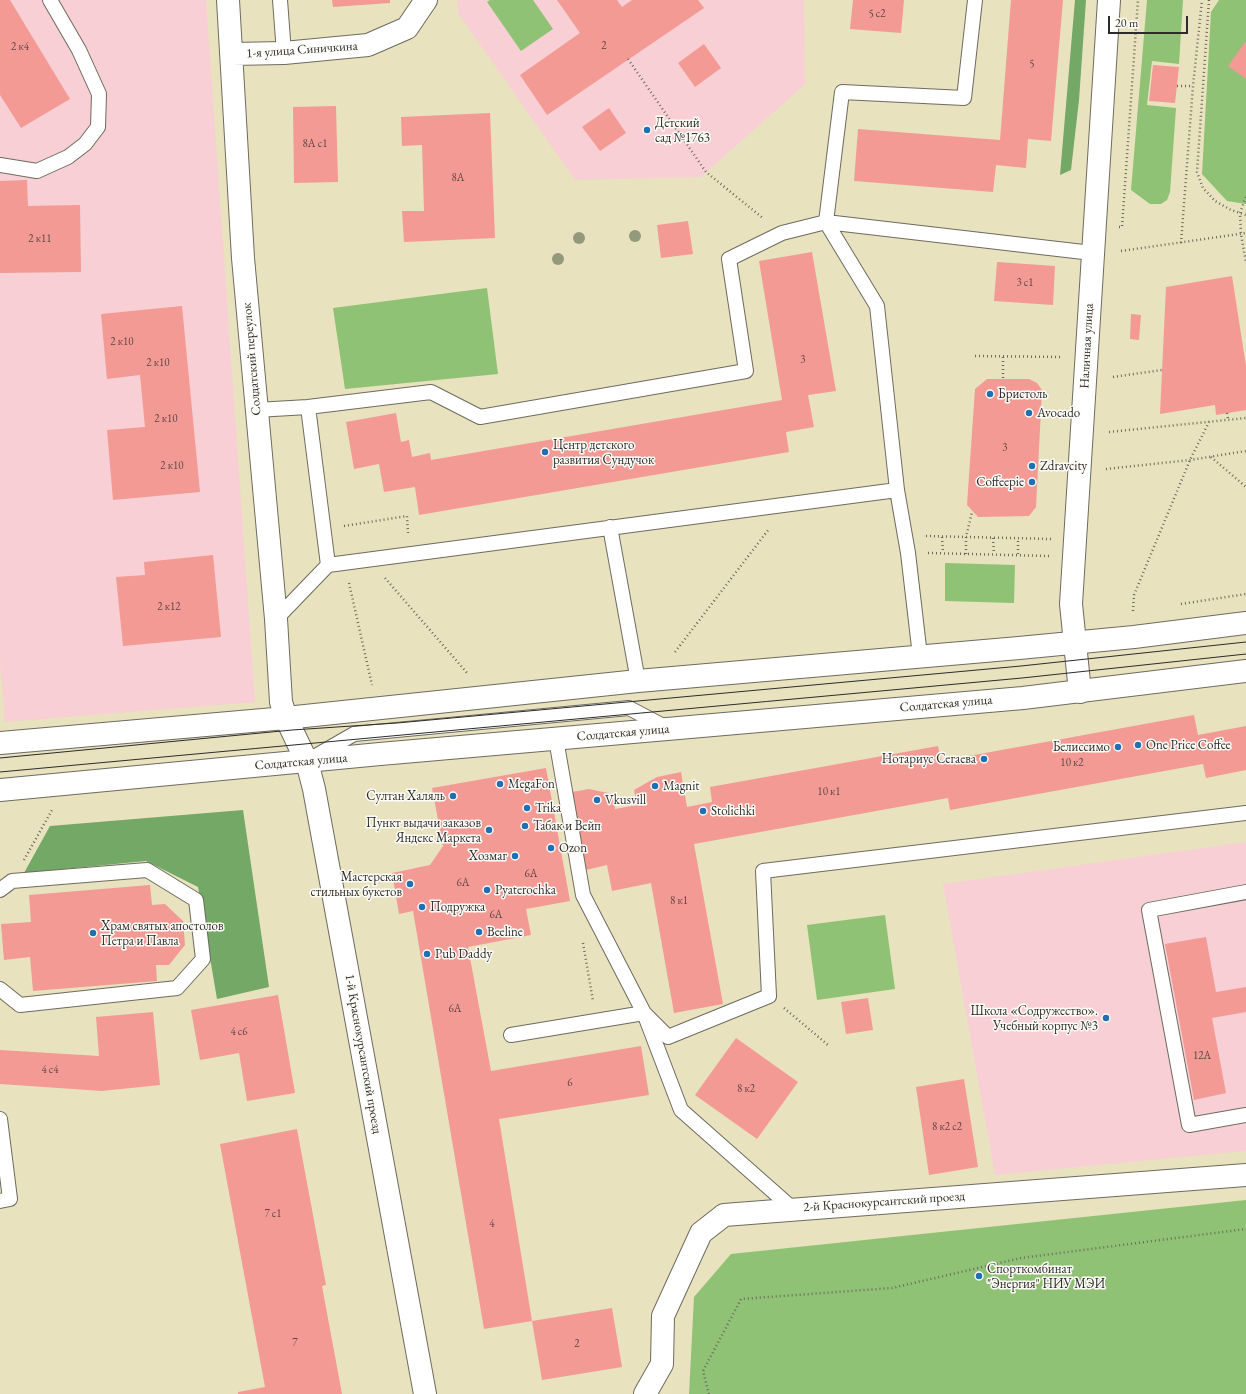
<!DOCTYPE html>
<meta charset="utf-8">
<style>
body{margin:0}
#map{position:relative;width:1246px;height:1394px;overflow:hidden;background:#e8e2bf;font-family:"EB Garamond",serif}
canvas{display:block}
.scale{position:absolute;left:1108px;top:16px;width:80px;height:18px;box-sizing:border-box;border:2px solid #2b2b2b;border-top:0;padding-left:5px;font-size:12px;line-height:14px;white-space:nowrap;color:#2b2b2b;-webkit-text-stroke:3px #fdfcf7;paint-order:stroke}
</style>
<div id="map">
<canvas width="1246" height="1394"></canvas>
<div class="scale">20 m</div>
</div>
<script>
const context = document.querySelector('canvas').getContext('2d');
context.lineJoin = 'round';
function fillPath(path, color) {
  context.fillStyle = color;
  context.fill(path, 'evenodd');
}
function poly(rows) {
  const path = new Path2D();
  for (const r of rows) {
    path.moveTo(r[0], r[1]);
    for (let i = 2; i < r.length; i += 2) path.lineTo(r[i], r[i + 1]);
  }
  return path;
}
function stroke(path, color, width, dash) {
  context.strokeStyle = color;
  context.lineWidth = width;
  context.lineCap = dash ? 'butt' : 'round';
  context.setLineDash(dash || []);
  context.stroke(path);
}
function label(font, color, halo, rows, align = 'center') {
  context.font = font + ' "EB Garamond",serif';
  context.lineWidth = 3;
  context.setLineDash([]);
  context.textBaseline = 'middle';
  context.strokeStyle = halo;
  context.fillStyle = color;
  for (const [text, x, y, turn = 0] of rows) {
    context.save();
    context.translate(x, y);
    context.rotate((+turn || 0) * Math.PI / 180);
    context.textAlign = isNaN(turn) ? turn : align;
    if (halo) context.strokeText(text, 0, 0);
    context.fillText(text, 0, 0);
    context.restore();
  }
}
const built = poly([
 [0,0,206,0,255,702,5,722,0,662],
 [457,0,804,0,805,84,701,177,575,180,458,13],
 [1246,842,1246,1151,995,1175,943,884]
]);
const green = poly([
 [490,0,533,0,553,29,521,51,487,2],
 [1147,0,1183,0,1179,64,1152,61,1147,105,1176,108,1170,192,1167,200,1161,204,1150,204,1131,190],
 [1219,0,1246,0,1246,204,1227,201,1202,174,1211,12],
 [487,288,498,374,345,389,333,308],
 [945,563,1015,565,1014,603,945,601],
 [885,915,895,989,817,1000,807,925],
 [1246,1200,1246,1394,689,1394,694,1297,731,1254]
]);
const forest = poly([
 [1075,0,1086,0,1079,100,1071,170,1060,175],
 [243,810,269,987,217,999,198,887,146,861,24,873,50,826]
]);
const building = poly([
 [0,0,10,0,70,99,21,128,0,95],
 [332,0,390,0,390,3,333,7],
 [557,0,617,0,622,7,632,0,698,0,704,8,547,115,520,75,580,33],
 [853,0,904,0,901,33,850,29],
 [1011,0,1063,0,1051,141,1028,139,1026,168,996,165,993,192,854,181,858,129,1000,140],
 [1245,42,1246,43,1246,79,1228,66],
 [704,44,721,68,695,87,678,63],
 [1153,65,1179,67,1175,103,1149,101],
 [336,106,338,182,294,183,293,107],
 [609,108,626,133,600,151,582,127],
 [490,113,495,238,404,242,402,211,424,211,422,145,402,146,401,117],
 [27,180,28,206,80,205,81,272,0,273,0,181],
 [688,221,693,254,661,258,657,225],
 [812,252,836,391,808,395,814,427,786,432,789,452,419,515,415,487,384,492,379,464,354,469,346,422,396,413,401,442,409,440,412,457,430,453,431,460,782,400,759,261],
 [997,262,1055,266,1053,305,994,301],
 [1232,276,1246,366,1246,410,1216,415,1215,405,1160,414,1166,287],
 [182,306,200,492,113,500,107,430,145,427,140,375,107,379,101,314],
 [1131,314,1141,315,1139,340,1130,339],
 [987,379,1029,379,1037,383,1042,390,1036,507,1029,516,978,517,967,505,975,389],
 [213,555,221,637,123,646,116,577,145,575,144,562],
 [1194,715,1198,735,1246,726,1246,770,1206,778,1203,764,950,810,948,798,694,844,723,1004,674,1013,651,883,612,891,607,865,586,870,572,792,589,789,613,794,615,809,637,805,634,790,657,777,681,772,687,807,712,802,710,787,938,746,941,761],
 [546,768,570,901,526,909,531,935,468,947,491,1071,641,1046,649,1095,499,1119,532,1321,484,1329,413,911,399,914,392,873,430,865,443,846,432,788],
 [150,885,152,905,165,904,183,921,185,945,169,965,156,965,157,981,33,991,30,957,4,960,1,924,31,922,29,895],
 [1206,937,1216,992,1246,987,1246,1012,1212,1018,1226,1093,1194,1100,1165,944],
 [278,995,295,1093,247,1101,239,1053,200,1060,191,1010],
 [868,998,873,1030,846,1034,841,1002],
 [153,1012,160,1085,102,1091,0,1084,0,1050,99,1056,96,1017],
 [736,1038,798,1082,757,1139,695,1095],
 [964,1079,978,1167,929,1175,916,1087],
 [297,1129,326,1285,322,1286,342,1394,238,1394,238,1392,265,1387,220,1144],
 [612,1308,622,1367,542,1380,532,1321]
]);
const path = poly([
 [1209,0,1197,172,1203,188,1215,201,1231,210,1246,215],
 [628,59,706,172,764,219],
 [1177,86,1192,86],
 [1246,197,1240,213,1241,234,1246,263],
 [1119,227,1122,227,1138,0],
 [1181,243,1193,86,1202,0],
 [1121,251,1246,233],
 [975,356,1062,357],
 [1003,357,1003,379],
 [1113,377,1162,370],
 [1227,413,1228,420],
 [1041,414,1059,417],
 [1109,432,1246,418],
 [1211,457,1246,487],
 [1106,469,1190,460,1246,451],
 [344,526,407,516,408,533],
 [926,536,1051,539],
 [942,537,943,553],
 [993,538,994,554],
 [928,553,1049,556],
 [966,554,966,537,972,512],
 [1018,554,1018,538],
 [385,578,468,674],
 [349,583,372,685],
 [1181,604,1246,594],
 [1133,611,1134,595,1190,460,1209,422],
 [675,652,769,529],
 [24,860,52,810],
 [583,943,593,1001],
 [784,1008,828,1045],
 [709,1394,703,1371,741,1299,892,1288,1021,1258,1246,1229]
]);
const service = poly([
 [280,0,284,53],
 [0,165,37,171,68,157,85,144,98,127,99,94,79,50,50,0],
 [308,407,328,565],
 [256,410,308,407,431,392,480,417,746,371,729,259,782,233,826,222,1092,253],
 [610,527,638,681],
 [276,619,328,565,897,490],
 [920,656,908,553,897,490,877,306,826,222,842,92,964,98,975,0],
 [556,739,583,895,644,1013,681,1110,793,1209],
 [314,757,354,734,629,708,667,728],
 [0,890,12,881,147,870,196,900,203,959,177,988,20,1005,0,989],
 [1246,892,1149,910,1189,1125,1246,1115],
 [511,1035,644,1013,668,1037,769,996,763,871,1246,813],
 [0,1119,10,1199,0,1201]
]);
const minor = poly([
 [228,0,243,258,276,619,281,702,286,718],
 [232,54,284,53,368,45,407,28,426,0],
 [1080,692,1071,604,1109,0],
 [645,1394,662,1364,663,1316,701,1233,724,1215,1246,1175]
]);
const tertiary = poly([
 [286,718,307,762,314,789,425,1394]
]);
const secondary = poly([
 [0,743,286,718,638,681,1019,648,1134,637,1246,623],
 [0,790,380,754,1023,698,1246,671]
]);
const tram = poly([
 [0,758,292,730,397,723,1021,666,1246,642],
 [0,772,1022,678,1246,654]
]);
const trees = [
 [635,236],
 [579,238],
 [558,259]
];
const markers = [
 [647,130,4,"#1f6fb2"],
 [990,394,4,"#1f6fb2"],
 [1029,413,4,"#1f6fb2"],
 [545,452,4,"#1f6fb2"],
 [1032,466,4,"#1f6fb2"],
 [1032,482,4,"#1f6fb2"],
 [1138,745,4,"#1f6fb2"],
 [1118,747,4,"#1f6fb2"],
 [984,759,4,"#1f6fb2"],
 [500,784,4,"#1f6fb2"],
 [655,786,4,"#1f6fb2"],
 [453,796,4,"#1f6fb2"],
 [597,800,4,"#1f6fb2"],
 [527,808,4,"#1f6fb2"],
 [703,811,4,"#1f6fb2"],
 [525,826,4,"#1f6fb2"],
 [489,830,4,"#1f6fb2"],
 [551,848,4,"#1f6fb2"],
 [515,856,4,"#1f6fb2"],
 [410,884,4,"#1f6fb2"],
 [487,890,4,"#1f6fb2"],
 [422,907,4,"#1f6fb2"],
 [479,932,4,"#1f6fb2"],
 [93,933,4,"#1f6fb2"],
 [427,954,4,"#1f6fb2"],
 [1106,1018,4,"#1f6fb2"],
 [979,1276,4,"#1f6fb2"]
];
const numberNames = [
 ["5 с2",877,14],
 ["2",604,46],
 ["2 к4",20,47],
 ["5",1032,64],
 ["8А с1",315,144],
 ["8А",458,178],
 ["2 к11",40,239],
 ["3 с1",1025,283],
 ["2 к10",122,342],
 ["3",803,360],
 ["2 к10",158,363],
 ["2 к10",166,419],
 ["3",1005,448],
 ["2 к10",172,466],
 ["2 к12",169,607],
 ["10 к2",1072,763],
 ["10 к1",829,792],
 ["6А",531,874],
 ["6А",463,883],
 ["8 к1",679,901],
 ["6А",496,915],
 ["6А",455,1009],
 ["4 с6",239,1032],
 ["12А",1202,1056],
 ["4 с4",50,1070],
 ["6",570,1083],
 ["8 к2",746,1089],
 ["8 к2 с2",947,1127],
 ["7 с1",273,1214],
 ["4",492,1224],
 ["7",295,1343],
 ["2",577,1344]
];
const streetNames = [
 ["1-я улица Синичкина",302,50,-4],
 ["Наличная улица",1087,346,-87],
 ["Солдатский переулок",252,359,-95],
 ["Солдатская улица",946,704,-5],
 ["Солдатская улица",623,733,-5],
 ["Солдатская улица",301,762,-5],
 ["1-й Краснокурсантский проезд",363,1054,80],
 ["2-й Краснокурсантский проезд",884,1202,-4]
];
const poiNames = [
 ["Детский",655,123],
 ["сад №1763",655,138],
 ["Бристоль",998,394],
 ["Avocado",1037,413],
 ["Центр детского",553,445],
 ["развития Сундучок",553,460],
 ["Zdravcity",1040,466],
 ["Coffeepie",1024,482,"right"],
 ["One Price Coffee",1146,745],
 ["Белиссимо",1110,747,"right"],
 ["Нотариус Сегаева",976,759,"right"],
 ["MegaFon",508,784],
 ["Magnit",663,786],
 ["Султан Халяль",445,796,"right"],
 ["Vkusvill",605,800],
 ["Trika",535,808],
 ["Stolichki",711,811],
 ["Пункт выдачи заказов",481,823,"right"],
 ["Яндекс Маркета",481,838,"right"],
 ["Табак и Вейп",533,826],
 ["Ozon",559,848],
 ["Хозмаг",507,856,"right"],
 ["Мастерская",402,877,"right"],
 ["стильных букетов",402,892,"right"],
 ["Pyaterochka",495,890],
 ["Подружка",430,907],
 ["Храм святых апостолов",101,926],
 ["Петра и Павла",101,941],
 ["Beeline",487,932],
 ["Pub Daddy",435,954],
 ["Школа «Содружество».",1098,1011,"right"],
 ["Учебный корпус №3",1098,1026,"right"],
 ["Спорткомбинат",987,1269],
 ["\"Энергия\" НИУ МЭИ",987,1284]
];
fillPath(built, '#f7cfd4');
fillPath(green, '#8fc274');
fillPath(forest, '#73a866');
fillPath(building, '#f39a95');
stroke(service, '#6d6b5f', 16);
stroke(minor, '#6d6b5f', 24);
stroke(tertiary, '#6d6b5f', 24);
stroke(secondary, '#6d6b5f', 24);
stroke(path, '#6d6b5f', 2.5, [1, 3]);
stroke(service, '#fff', 14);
stroke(minor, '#fff', 22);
stroke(tertiary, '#fff', 22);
stroke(secondary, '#fff', 22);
stroke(tram, '#2b2b2b', 1);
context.fillStyle = '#939a7c';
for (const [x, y] of trees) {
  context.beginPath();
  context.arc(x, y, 6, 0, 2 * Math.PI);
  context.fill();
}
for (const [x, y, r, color] of markers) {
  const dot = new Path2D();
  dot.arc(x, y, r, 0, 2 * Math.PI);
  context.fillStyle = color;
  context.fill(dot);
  stroke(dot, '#fdfcf7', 1.5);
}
label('11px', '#5d4746', null, numberNames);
label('13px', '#2b2b2b', '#fdfcf7', streetNames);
label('13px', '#2b2b2b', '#fdfcf7', poiNames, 'left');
</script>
